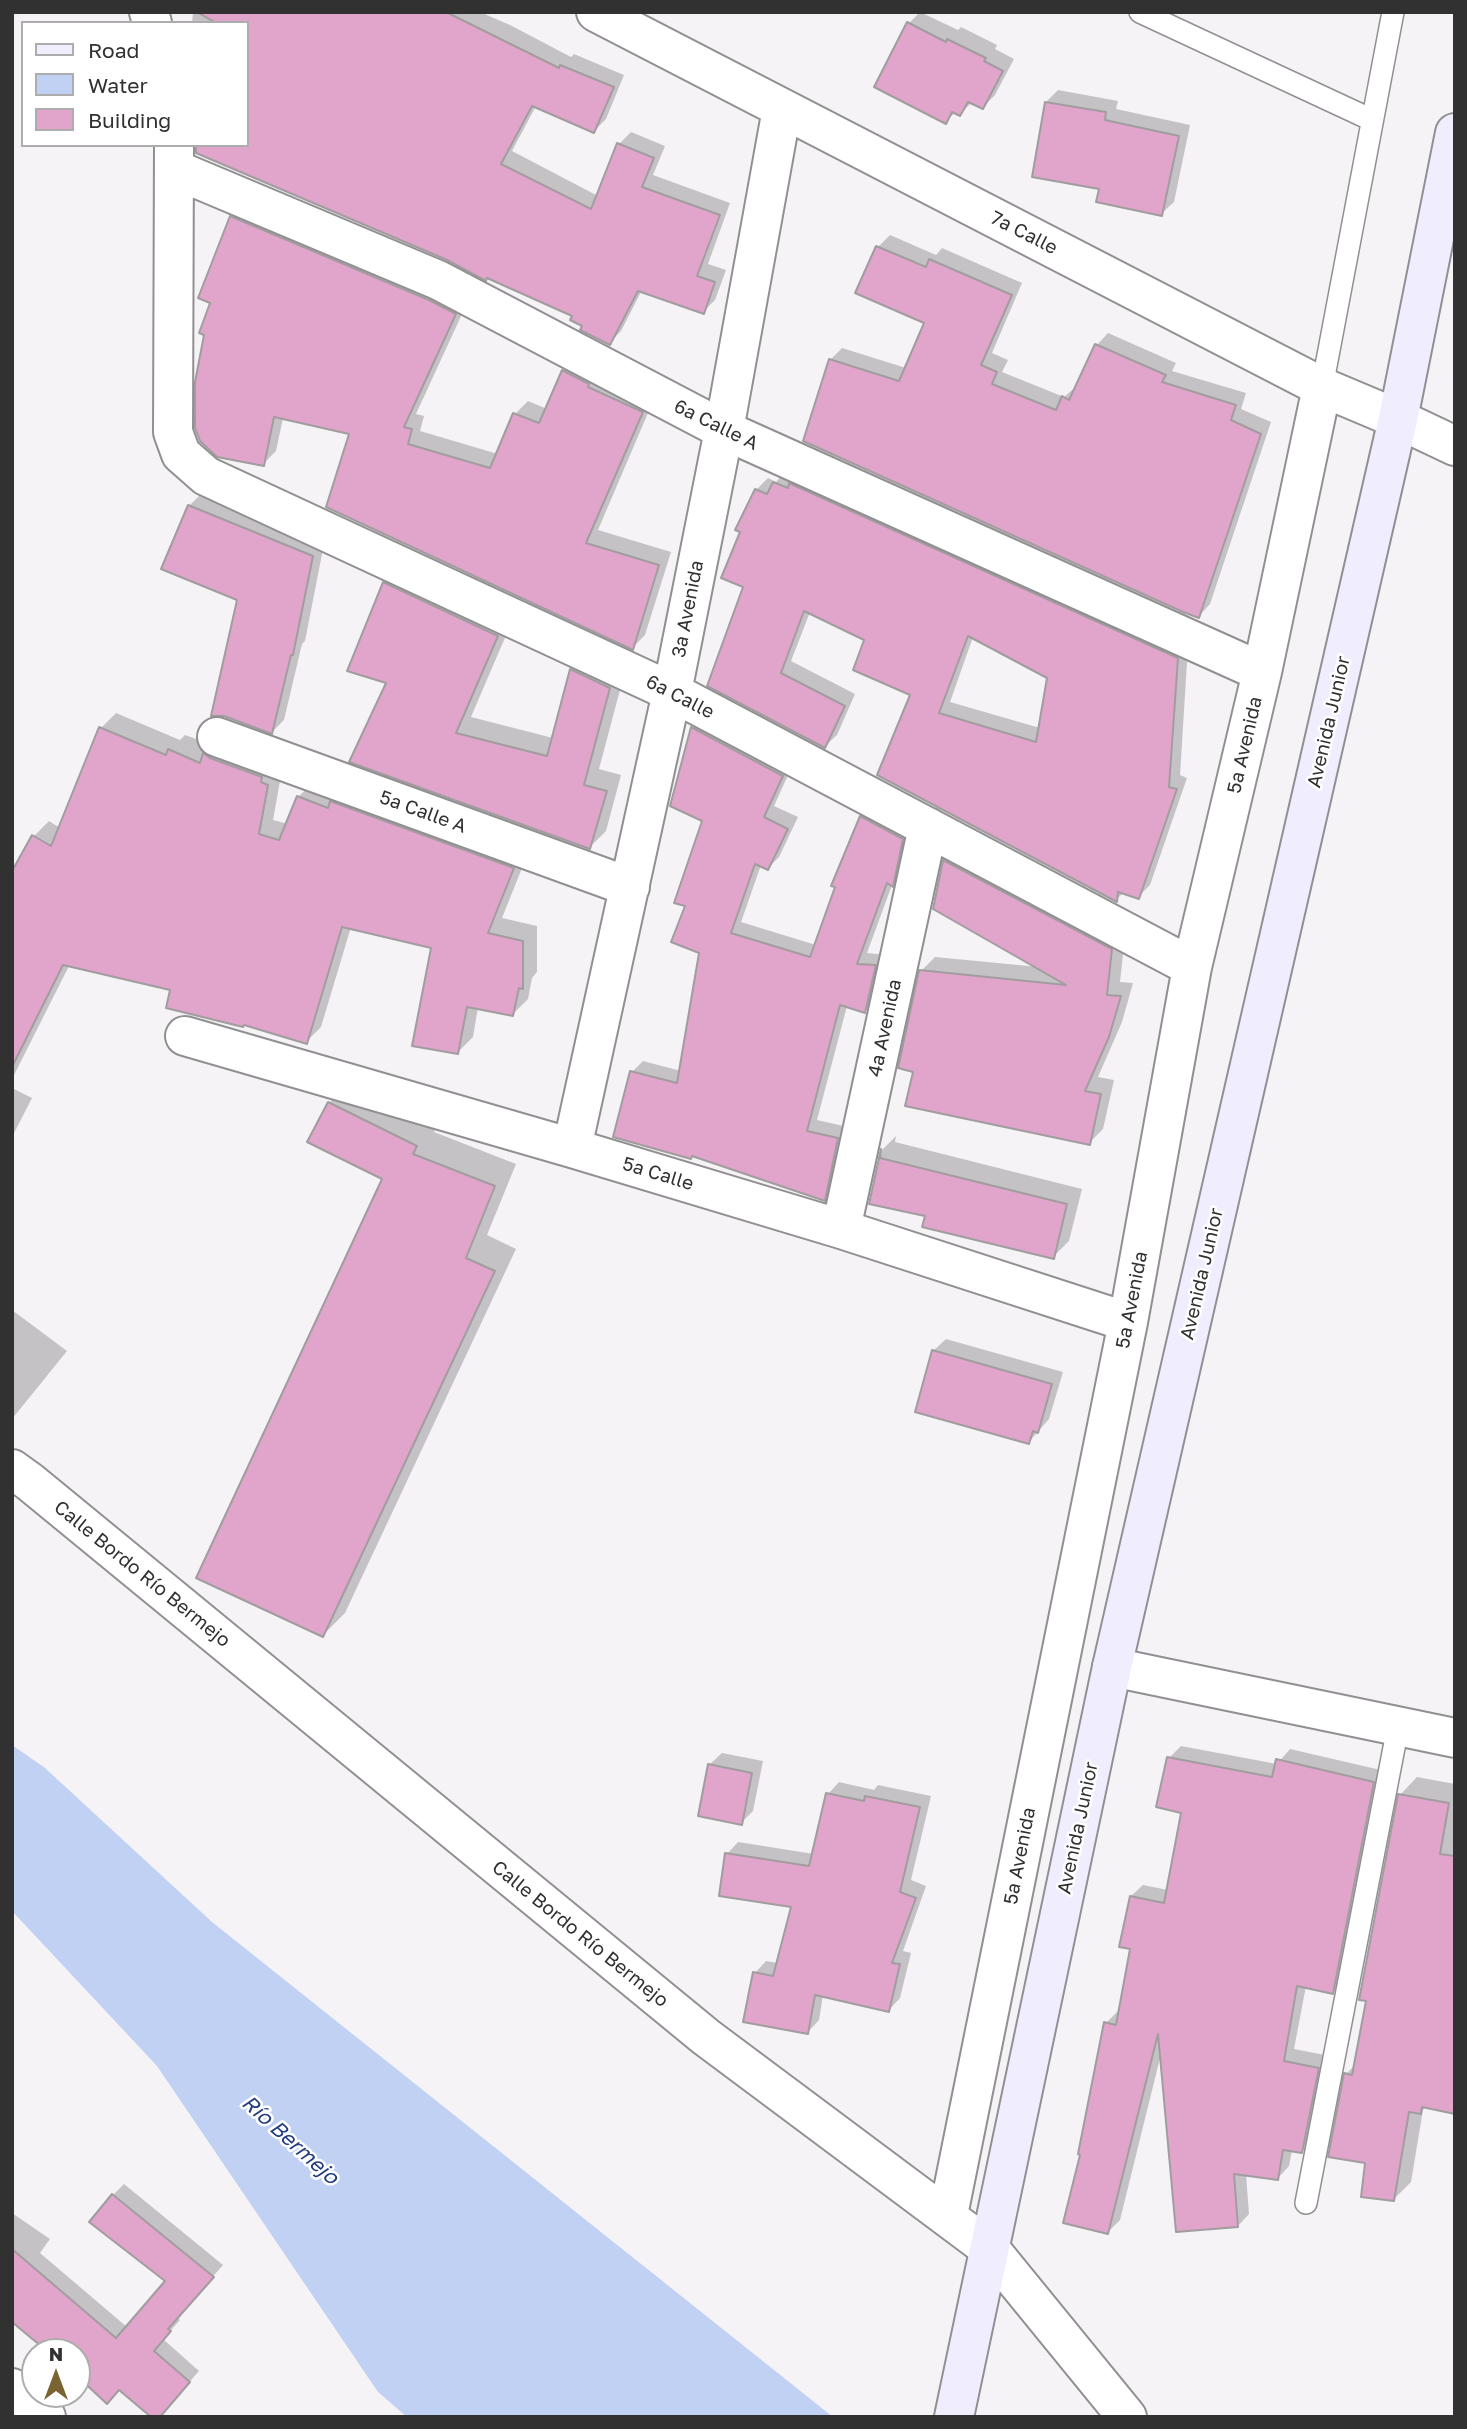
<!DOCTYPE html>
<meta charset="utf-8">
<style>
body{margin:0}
#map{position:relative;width:1467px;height:2429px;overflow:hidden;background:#f5f3f6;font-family:"Golos Text",sans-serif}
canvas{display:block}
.frame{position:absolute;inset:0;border:14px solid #323132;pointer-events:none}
.legend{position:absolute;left:21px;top:21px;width:228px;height:126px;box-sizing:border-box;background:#fff;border:2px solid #adadad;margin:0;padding:9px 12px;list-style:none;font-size:21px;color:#323132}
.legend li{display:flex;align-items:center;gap:14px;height:35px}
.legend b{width:35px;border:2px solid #adadad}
.north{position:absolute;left:21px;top:2338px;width:70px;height:70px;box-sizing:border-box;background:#fff;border:2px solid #adadad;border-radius:50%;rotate:0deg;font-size:19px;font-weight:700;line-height:28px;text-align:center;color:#323132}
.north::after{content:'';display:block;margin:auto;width:24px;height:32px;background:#7b6434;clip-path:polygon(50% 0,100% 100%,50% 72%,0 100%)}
</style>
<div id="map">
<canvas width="1467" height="2429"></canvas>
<div class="frame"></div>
<ul class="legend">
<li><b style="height:9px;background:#efedfe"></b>Road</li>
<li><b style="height:19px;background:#c1d1f4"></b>Water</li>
<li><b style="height:19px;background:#e1a4ca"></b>Building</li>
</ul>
<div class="north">N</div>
</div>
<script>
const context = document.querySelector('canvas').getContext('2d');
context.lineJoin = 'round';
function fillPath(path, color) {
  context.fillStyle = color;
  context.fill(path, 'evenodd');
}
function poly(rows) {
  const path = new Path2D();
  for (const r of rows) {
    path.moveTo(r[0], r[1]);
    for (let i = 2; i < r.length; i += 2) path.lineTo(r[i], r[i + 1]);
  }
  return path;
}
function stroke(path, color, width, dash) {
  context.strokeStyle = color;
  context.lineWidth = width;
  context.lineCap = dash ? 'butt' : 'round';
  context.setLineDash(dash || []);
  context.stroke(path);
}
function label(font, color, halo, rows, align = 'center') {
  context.font = font + ' "Golos Text",sans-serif';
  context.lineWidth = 5;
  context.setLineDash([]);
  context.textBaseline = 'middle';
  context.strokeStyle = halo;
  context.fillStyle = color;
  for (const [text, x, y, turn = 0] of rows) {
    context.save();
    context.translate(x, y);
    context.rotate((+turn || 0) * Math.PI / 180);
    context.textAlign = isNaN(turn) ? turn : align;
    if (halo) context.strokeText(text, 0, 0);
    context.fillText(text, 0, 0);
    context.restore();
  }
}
const water = poly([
 [12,1745,45,1768,212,1922,833,2417,407,2417,378,2392,157,2066,12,1911]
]);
const shadow = poly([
 [193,12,480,12,510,25,571,57,574,54,624,75,606,119,594,131,536,106,512,151,598,196,619,144,631,132,665,146,653,175,730,203,708,264,726,270,715,300,703,312,642,290,621,331,609,343,584,325,574,315,488,277,247,145,247,23,192,23],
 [920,12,958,30,961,27,997,45,995,49,1014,59,995,95,983,107,972,102,960,114,956,112,946,121,909,23],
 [1058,90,1118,101,1116,109,1190,125,1174,202,1161,214,1101,188,1046,102],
 [244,204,468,301,416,414,424,416,420,431,498,454,515,414,528,401,547,409,564,371,577,358,654,399,598,530,671,552,645,635,632,648,351,433,283,418,276,451,263,464,213,302,231,217],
 [890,235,936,255,942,248,1022,283,992,353,1008,360,1002,372,1064,397,1077,386,1097,345,1108,333,1176,363,1172,371,1246,393,1241,409,1271,422,1210,604,1199,616,830,360,842,348,906,368,927,322,878,247],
 [786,471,1188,646,1180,775,1187,778,1150,885,1138,897,1124,892,1116,900,912,695,867,639,810,612,791,661,855,694,837,735,825,746,709,685,746,587,756,490,768,478,776,482],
 [973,637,1049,677,1040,728,950,702],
 [201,494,324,544,305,641,302,644,284,720,272,732,239,599,189,506],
 [401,567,513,619,471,717,553,738,572,670,588,654,625,671,599,769,621,775,606,831,590,847,388,682,385,583],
 [116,713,180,740,185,735,282,770,273,820,288,824,298,797,314,782,528,853,502,918,537,926,537,972,532,978,528,999,513,1014,478,1007,473,1037,458,1052,433,947,351,927,321,1027,306,1042,172,989,70,964,12,1079,12,874,34,836,49,821,60,828,101,728],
 [704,717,793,764,774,806,798,817,779,857,768,868,761,865,741,922,816,945,861,817,872,806,913,828,903,873,892,885,867,953,886,955,876,1000,865,1011,847,1006,817,1120,848,1127,835,1188,824,1199,693,1155,691,1157,632,1072,643,1061,681,1071,701,952,687,905,704,821,672,805,693,728],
 [958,848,1125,936,1120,982,1133,983,1122,1022,1098,1077,1114,1080,1103,1129,1089,1143,915,1071,921,971,935,957,1039,967,945,861],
 [351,1081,438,1124,434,1132,516,1164,487,1235,516,1249,345,1613,323,1635,384,1178,329,1103],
 [12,1088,32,1098,12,1137],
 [896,1136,895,1142,1082,1189,1069,1241,1053,1257,927,1215,871,1203,882,1150],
 [12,1310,67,1351,12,1419],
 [946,1339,1063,1372,1049,1419,1029,1442,933,1351],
 [1181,1746,1277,1764,1290,1749,1385,1771,1344,1980,1332,1992,1306,1986,1294,2049,1330,2056,1313,2140,1302,2152,1292,2150,1289,2166,1278,2178,1246,2174,1249,2214,1238,2226,1161,2054,1120,2220,1108,2232,1082,2153,1106,2023,1118,2011,1120,2012,1132,1948,1131,1896,1143,1885,1168,1890,1184,1811,1169,1758],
 [722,1753,763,1761,753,1811,741,1823,709,1765],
 [1417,1777,1455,1784,1455,2112,1427,2106,1423,2110,1411,2182,1394,2199,1367,2162,1346,2074,1356,2064,1400,1795],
 [839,1782,874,1790,878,1785,931,1796,911,1880,926,1886,903,1951,911,1953,900,1998,889,2010,823,1995,819,2020,808,2032,755,1973,766,1961,778,1963,794,1905,727,1854,738,1842,814,1854,828,1794],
 [124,2184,223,2265,177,2317,180,2320,163,2339,199,2371,167,2408,120,2388,77,2376,77,2352,49,2352,12,2320,12,2213,50,2239,40,2253,127,2327,168,2281,113,2195]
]);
const building = poly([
 [197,12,446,12,559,68,560,65,614,87,594,133,532,106,501,164,591,209,617,143,654,158,642,187,720,215,697,276,715,282,704,314,638,291,610,345,580,330,582,326,570,320,572,316,487,278,486,281,447,260,196,153,196,145,247,145,247,23,216,23,197,12],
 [907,22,946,42,947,39,986,58,984,61,1003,71,983,109,968,102,960,116,952,112,946,124,874,87,907,22],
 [1045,102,1106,112,1105,120,1179,136,1162,216,1096,202,1099,189,1032,177,1045,102],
 [230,216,429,300,456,314,404,427,412,429,408,444,490,468,513,413,539,423,562,370,589,384,588,387,643,412,586,543,659,565,633,650,326,507,349,434,274,417,264,466,217,457,200,441,195,428,195,382,204,335,199,333,210,303,198,298,230,216],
 [876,246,926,267,929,259,1012,295,981,365,997,372,992,384,1056,410,1062,396,1069,400,1095,344,1166,375,1162,382,1236,405,1231,420,1261,434,1199,618,1183,612,803,441,829,359,899,381,924,323,855,293,876,246],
 [773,482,788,488,789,483,1178,658,1169,787,1177,789,1139,899,1118,892,1117,902,877,775,910,695,853,670,864,640,804,611,781,673,845,706,825,748,707,686,743,587,721,578,740,532,735,530,755,489,767,494,773,482],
 [968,636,1047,678,1036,742,939,713,968,636],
 [188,505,313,556,293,655,291,655,272,734,224,716,211,716,237,600,161,569,188,505],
 [383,582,498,636,456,733,547,756,570,669,610,688,584,785,607,791,590,849,349,762,386,683,347,671,383,582],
 [99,727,166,755,168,749,200,763,203,753,210,758,262,777,261,782,268,785,259,834,279,840,297,796,328,808,330,801,514,868,488,933,523,941,523,989,519,988,513,1016,467,1007,458,1054,412,1046,431,948,342,927,307,1044,244,1025,243,1027,166,1008,170,990,63,965,12,1067,12,871,32,835,51,846,99,727],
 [691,727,783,776,764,817,788,829,768,870,755,864,731,933,810,957,835,887,831,886,860,816,903,839,893,887,887,883,857,964,876,965,865,1013,840,1005,807,1131,838,1138,825,1201,692,1156,691,1159,613,1137,630,1071,677,1083,699,953,671,942,685,906,674,903,702,821,670,806,691,727],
 [943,860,1112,949,1107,995,1121,996,1109,1037,1085,1091,1101,1094,1090,1145,905,1106,913,1072,898,1068,919,970,1066,985,933,909,943,860],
 [328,1102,417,1146,413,1154,495,1186,466,1258,495,1271,323,1637,196,1578,382,1179,307,1142,328,1102],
 [881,1149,880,1158,1067,1204,1054,1259,922,1227,925,1216,869,1204,881,1149],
 [932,1350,1052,1384,1038,1433,1033,1431,1029,1444,915,1412,932,1350],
 [1167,1757,1272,1777,1276,1759,1374,1782,1333,1994,1297,1986,1284,2061,1319,2068,1302,2153,1283,2150,1278,2180,1234,2174,1238,2227,1176,2232,1158,2034,1108,2234,1063,2223,1080,2155,1078,2154,1104,2022,1116,2025,1130,1949,1119,1947,1130,1896,1164,1903,1181,1813,1156,1807,1167,1757],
 [708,1764,752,1773,742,1825,698,1816,708,1764],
 [826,1793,864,1801,865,1796,920,1807,900,1892,916,1898,892,1963,900,1964,889,2012,815,1995,808,2034,743,2022,753,1972,773,1976,791,1907,719,1896,725,1853,809,1866,826,1793],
 [1398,1794,1449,1803,1440,1854,1455,1856,1455,2114,1422,2107,1421,2114,1409,2112,1394,2201,1361,2197,1365,2163,1328,2157,1344,2073,1352,2075,1366,2001,1359,2000,1398,1794],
 [112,2194,214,2277,168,2329,171,2331,154,2351,190,2382,160,2417,151,2417,119,2390,107,2404,77,2376,77,2352,48,2352,12,2322,12,2249,116,2338,165,2281,89,2222,112,2194]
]);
const service = poly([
 [1140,12,1372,120],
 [1322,387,1393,12],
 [1306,2203,1398,1727]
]);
const minor = poly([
 [149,12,152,23],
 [596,12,1322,387,1398,419],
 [174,145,173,432,181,454,206,476,672,692,1192,967],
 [174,169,438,280,724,430,1262,672],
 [217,737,630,887],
 [185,1036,572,1148,841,1229,1128,1322],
 [572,1148,672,692,724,430,782,109],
 [841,1229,928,827],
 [12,1469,30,1482,706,2037,990,2249,1127,2417],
 [1112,1667,1455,1738],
 [948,2215,1128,1322,1192,967,1262,672,1322,387],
 [12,2388,46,2417]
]);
const tertiary = poly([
 [1398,419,1455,446]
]);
const secondary = poly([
 [954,2417,1112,1667,1398,419,1455,133]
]);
const streetNames = [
 ["7a Calle",1024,233,27],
 ["6a Calle A",716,425,26],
 ["3a Avenida",688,609,-79],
 ["6a Calle",680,697,27],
 ["Avenida Junior",1329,722,-77],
 ["5a Avenida",1245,745,-77],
 ["5a Calle A",423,812,20],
 ["4a Avenida",885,1028,-78],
 ["5a Calle",658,1174,17],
 ["Avenida Junior",1202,1274,-77],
 ["5a Avenida",1132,1300,-79],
 ["Calle Bordo Río Bermejo",142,1574,39],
 ["Avenida Junior",1078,1828,-78],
 ["5a Avenida",1020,1856,-79],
 ["Calle Bordo Río Bermejo",580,1934,39]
];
const waterNames = [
 ["Río Bermejo",290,2140,42]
];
fillPath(water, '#c1d1f4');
fillPath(shadow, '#0003');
fillPath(building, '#e1a4ca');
stroke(building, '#a19d9f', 2);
stroke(service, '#928f92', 24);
stroke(minor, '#928f92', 42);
stroke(tertiary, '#928f92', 42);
stroke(secondary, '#928f92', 42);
stroke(service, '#fff', 21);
stroke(minor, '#fff', 38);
stroke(tertiary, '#fff', 38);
stroke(secondary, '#efedfe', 38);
label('19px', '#323132', '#fff', streetNames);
label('italic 21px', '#233d7f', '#fff', waterNames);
</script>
